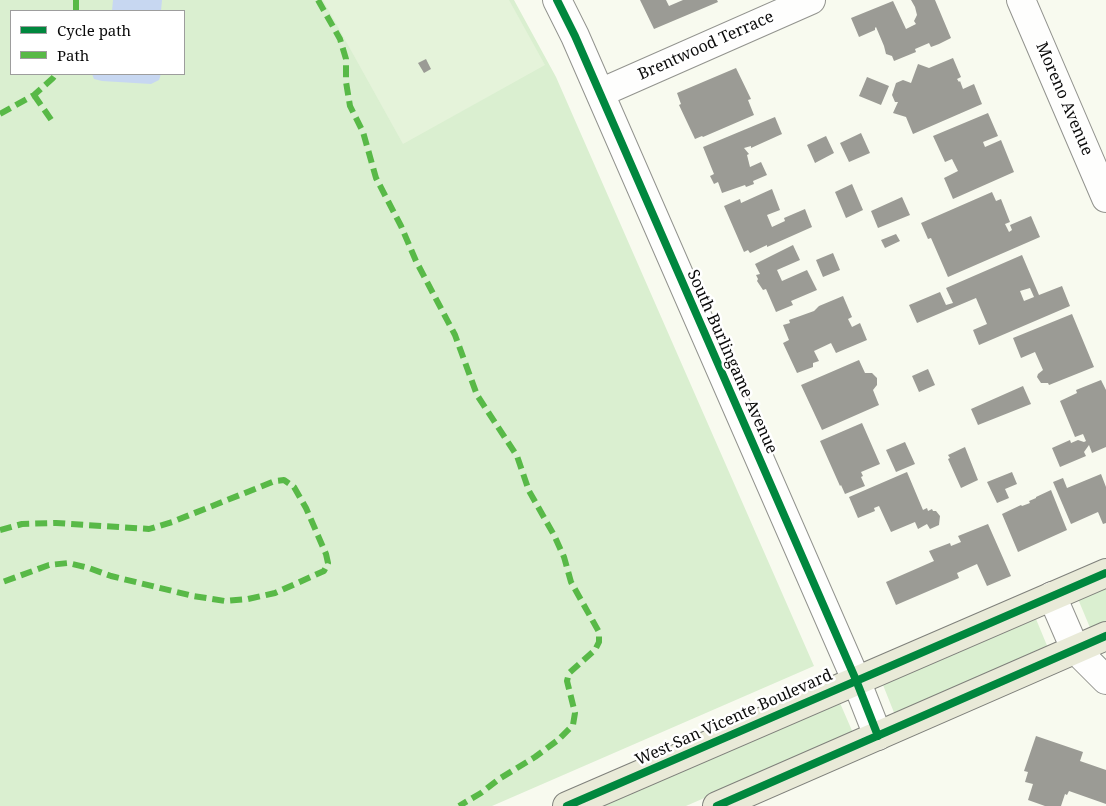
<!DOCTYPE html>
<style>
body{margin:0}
#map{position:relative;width:1106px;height:806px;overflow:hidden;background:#f8faef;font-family:"Noto Serif",serif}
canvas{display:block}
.legend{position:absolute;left:10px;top:10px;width:175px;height:65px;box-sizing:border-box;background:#fff;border:1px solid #9d9d9d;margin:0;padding:6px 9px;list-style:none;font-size:15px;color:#0b0b0b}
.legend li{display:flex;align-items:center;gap:10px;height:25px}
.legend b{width:25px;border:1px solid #9d9d9d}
</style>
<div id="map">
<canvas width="1106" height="806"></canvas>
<ul class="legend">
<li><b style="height:6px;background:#00873e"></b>Cycle path</li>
<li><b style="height:6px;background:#58b947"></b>Path</li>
</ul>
</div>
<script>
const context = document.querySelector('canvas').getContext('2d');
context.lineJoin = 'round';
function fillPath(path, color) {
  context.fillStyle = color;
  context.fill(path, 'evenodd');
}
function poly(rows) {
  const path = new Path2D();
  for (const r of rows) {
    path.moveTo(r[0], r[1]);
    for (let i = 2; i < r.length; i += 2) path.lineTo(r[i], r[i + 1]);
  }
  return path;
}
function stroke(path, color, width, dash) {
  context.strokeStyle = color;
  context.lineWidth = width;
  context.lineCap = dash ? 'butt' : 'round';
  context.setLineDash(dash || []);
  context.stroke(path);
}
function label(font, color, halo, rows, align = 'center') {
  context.font = font + ' "Noto Serif",serif';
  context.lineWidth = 5;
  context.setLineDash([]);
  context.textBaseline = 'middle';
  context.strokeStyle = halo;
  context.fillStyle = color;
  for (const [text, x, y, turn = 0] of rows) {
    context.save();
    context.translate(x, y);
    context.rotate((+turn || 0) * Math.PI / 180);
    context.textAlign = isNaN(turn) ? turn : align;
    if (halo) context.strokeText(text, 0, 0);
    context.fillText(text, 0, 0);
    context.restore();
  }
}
const green = poly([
 [0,0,514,0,556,77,814,666,492,806,0,806],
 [11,11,184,11,184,74,11,74],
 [1106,587,1106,623,1091,630,1078,599],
 [1036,619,1048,648,895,715,883,685],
 [840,703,853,733,686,806,603,806]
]);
const pitch = poly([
 [323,0,509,0,545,65,403,144]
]);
const water = poly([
 [113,0,162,0,161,11,112,11],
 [92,74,161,74,159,80,151,84,102,81,94,79]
]);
const building = poly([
 [640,0,666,0,669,6,683,0,717,0,718,2,654,29],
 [911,0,935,0,951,38,939,44,931,47,929,43,915,49,916,52,894,61,892,56,886,54,884,46,876,27,875,28,875,30,859,37,851,18,893,1,906,29,916,24,914,21,917,15,915,7],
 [953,58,961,77,957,79,959,82,960,81,963,89,974,84,982,104,913,134,906,117,893,113,898,102,895,102,892,95,896,83,903,80,911,83,918,64,929,68],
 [426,59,431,69,424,73,418,63],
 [736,68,751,99,748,100,754,115,703,137,702,136,695,139,679,105,681,104,677,93],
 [867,77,889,86,881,105,859,96],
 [988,113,998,136,983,142,985,147,1001,140,1014,172,953,199,944,178,958,171,952,159,945,162,933,136],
 [775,117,782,134,751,148,751,146,744,148,749,154,747,155,750,167,761,162,767,175,753,181,754,184,746,187,745,185,722,193,718,182,714,184,710,176,714,174,703,147],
 [861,133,870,153,849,162,840,143],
 [826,136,834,153,815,163,807,145],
 [852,184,863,210,846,218,835,192],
 [772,189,780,210,767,215,772,227,785,221,784,218,805,209,812,227,767,247,767,245,750,253,748,250,744,252,724,206,740,199,741,203],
 [992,192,996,201,1001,199,1010,222,1005,224,1009,232,1012,230,1010,225,1031,216,1040,237,948,277,931,238,928,239,921,223],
 [902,197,910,215,878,228,871,211],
 [896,234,900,241,885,248,881,240],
 [793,245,800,260,777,270,782,281,807,270,817,290,791,301,793,305,776,312,766,289,763,290,757,281,758,279,756,275,760,274,755,264],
 [833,253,840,270,823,277,816,260],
 [1022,255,1039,295,1062,286,1070,306,979,345,973,330,987,324,976,298,917,323,909,305,940,292,946,305,953,303,946,288],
 [1030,288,1034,297,1024,301,1020,291],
 [843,296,852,317,848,319,852,327,860,323,867,340,836,353,831,343,814,351,819,361,813,363,813,367,797,373,783,343,789,340,783,325,790,323,789,320,814,311,819,306],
 [1072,314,1094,367,1049,385,1048,383,1041,383,1037,377,1038,374,1043,370,1035,352,1021,358,1013,338],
 [859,360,865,373,872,373,877,378,877,385,873,390,879,405,822,430,801,385],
 [928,369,935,385,919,392,912,376],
 [1101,380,1106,390,1106,447,1092,453,1089,445,1084,452,1086,456,1060,467,1052,448,1070,440,1071,443,1078,440,1084,442,1086,441,1083,434,1075,437,1060,401,1077,393,1076,390],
 [1023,386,1031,404,978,425,971,409],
 [862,423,880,464,861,472,863,476,861,477,865,486,845,494,841,485,840,486,820,441],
 [905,442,915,464,896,472,886,450],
 [965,447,978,480,961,488,948,459,950,458,948,455],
 [907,472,923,510,927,508,928,511,932,509,933,511,936,511,940,516,939,525,930,529,927,524,918,529,915,522,891,532,879,506,874,508,875,511,858,518,849,497],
 [1012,472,1017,484,1005,489,1009,498,997,503,987,482],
 [1101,474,1106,487,1106,523,1103,524,1098,512,1071,524,1053,482,1063,478,1067,488],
 [1051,490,1067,530,1018,552,1002,514,1021,505,1022,506,1030,503,1029,501,1036,498,1036,497],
 [988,524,1011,576,987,586,977,564,957,573,959,578,896,605,886,582,934,561,929,551,950,543,951,546,961,542,958,536],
 [1036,736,1083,752,1080,761,1106,770,1106,804,1069,791,1067,795,1065,794,1061,806,1045,806,1028,800,1033,784,1025,782,1028,772,1024,771]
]);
const minor = poly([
 [557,0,575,36,856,680,878,736],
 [1021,0,1106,198],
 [600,93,811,0],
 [1052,596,1075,649,1106,680]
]);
const major = poly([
 [567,806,1106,573],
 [717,806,1106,636]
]);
const quiet = poly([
 [76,0,76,11],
 [318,0,340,39,346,59,346,82,350,106,363,132,376,178,401,226,416,261,455,335,477,395,517,456,529,491,554,535,564,557,571,582,599,632,599,642,595,650,569,673,567,681,575,713,573,725,558,740,535,757,499,779,481,793,459,806],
 [34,95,52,121],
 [0,114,34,95,53,78,56,74],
 [0,530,22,524,56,523,149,529,172,522,275,481,284,480,294,487,306,508,326,554,328,563,324,571,275,593,248,599,225,601,193,596,111,576,89,568,68,563,49,565,0,583]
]);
const cycleway = poly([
 [557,0,575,36,856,680,878,736],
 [567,806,1106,573],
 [717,806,1106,636]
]);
const streetNames = [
 ["Brentwood Terrace",706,46,-24],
 ["Moreno Avenue",1064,99,67],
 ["South Burlingame Avenue",732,362,66],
 ["West San Vicente Boulevard",734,718,-24]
];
fillPath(green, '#daefd0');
fillPath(pitch, '#e5f3da');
fillPath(water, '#c7d7f1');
fillPath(building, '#9b9b95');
stroke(minor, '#92938e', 30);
stroke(major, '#7f807b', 30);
stroke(minor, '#fefefd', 28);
stroke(major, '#e9ead8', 28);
stroke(quiet, '#58b947', 6, [12, 6]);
stroke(cycleway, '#00873e', 8);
label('16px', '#0b0b0b', '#fff', streetNames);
</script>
